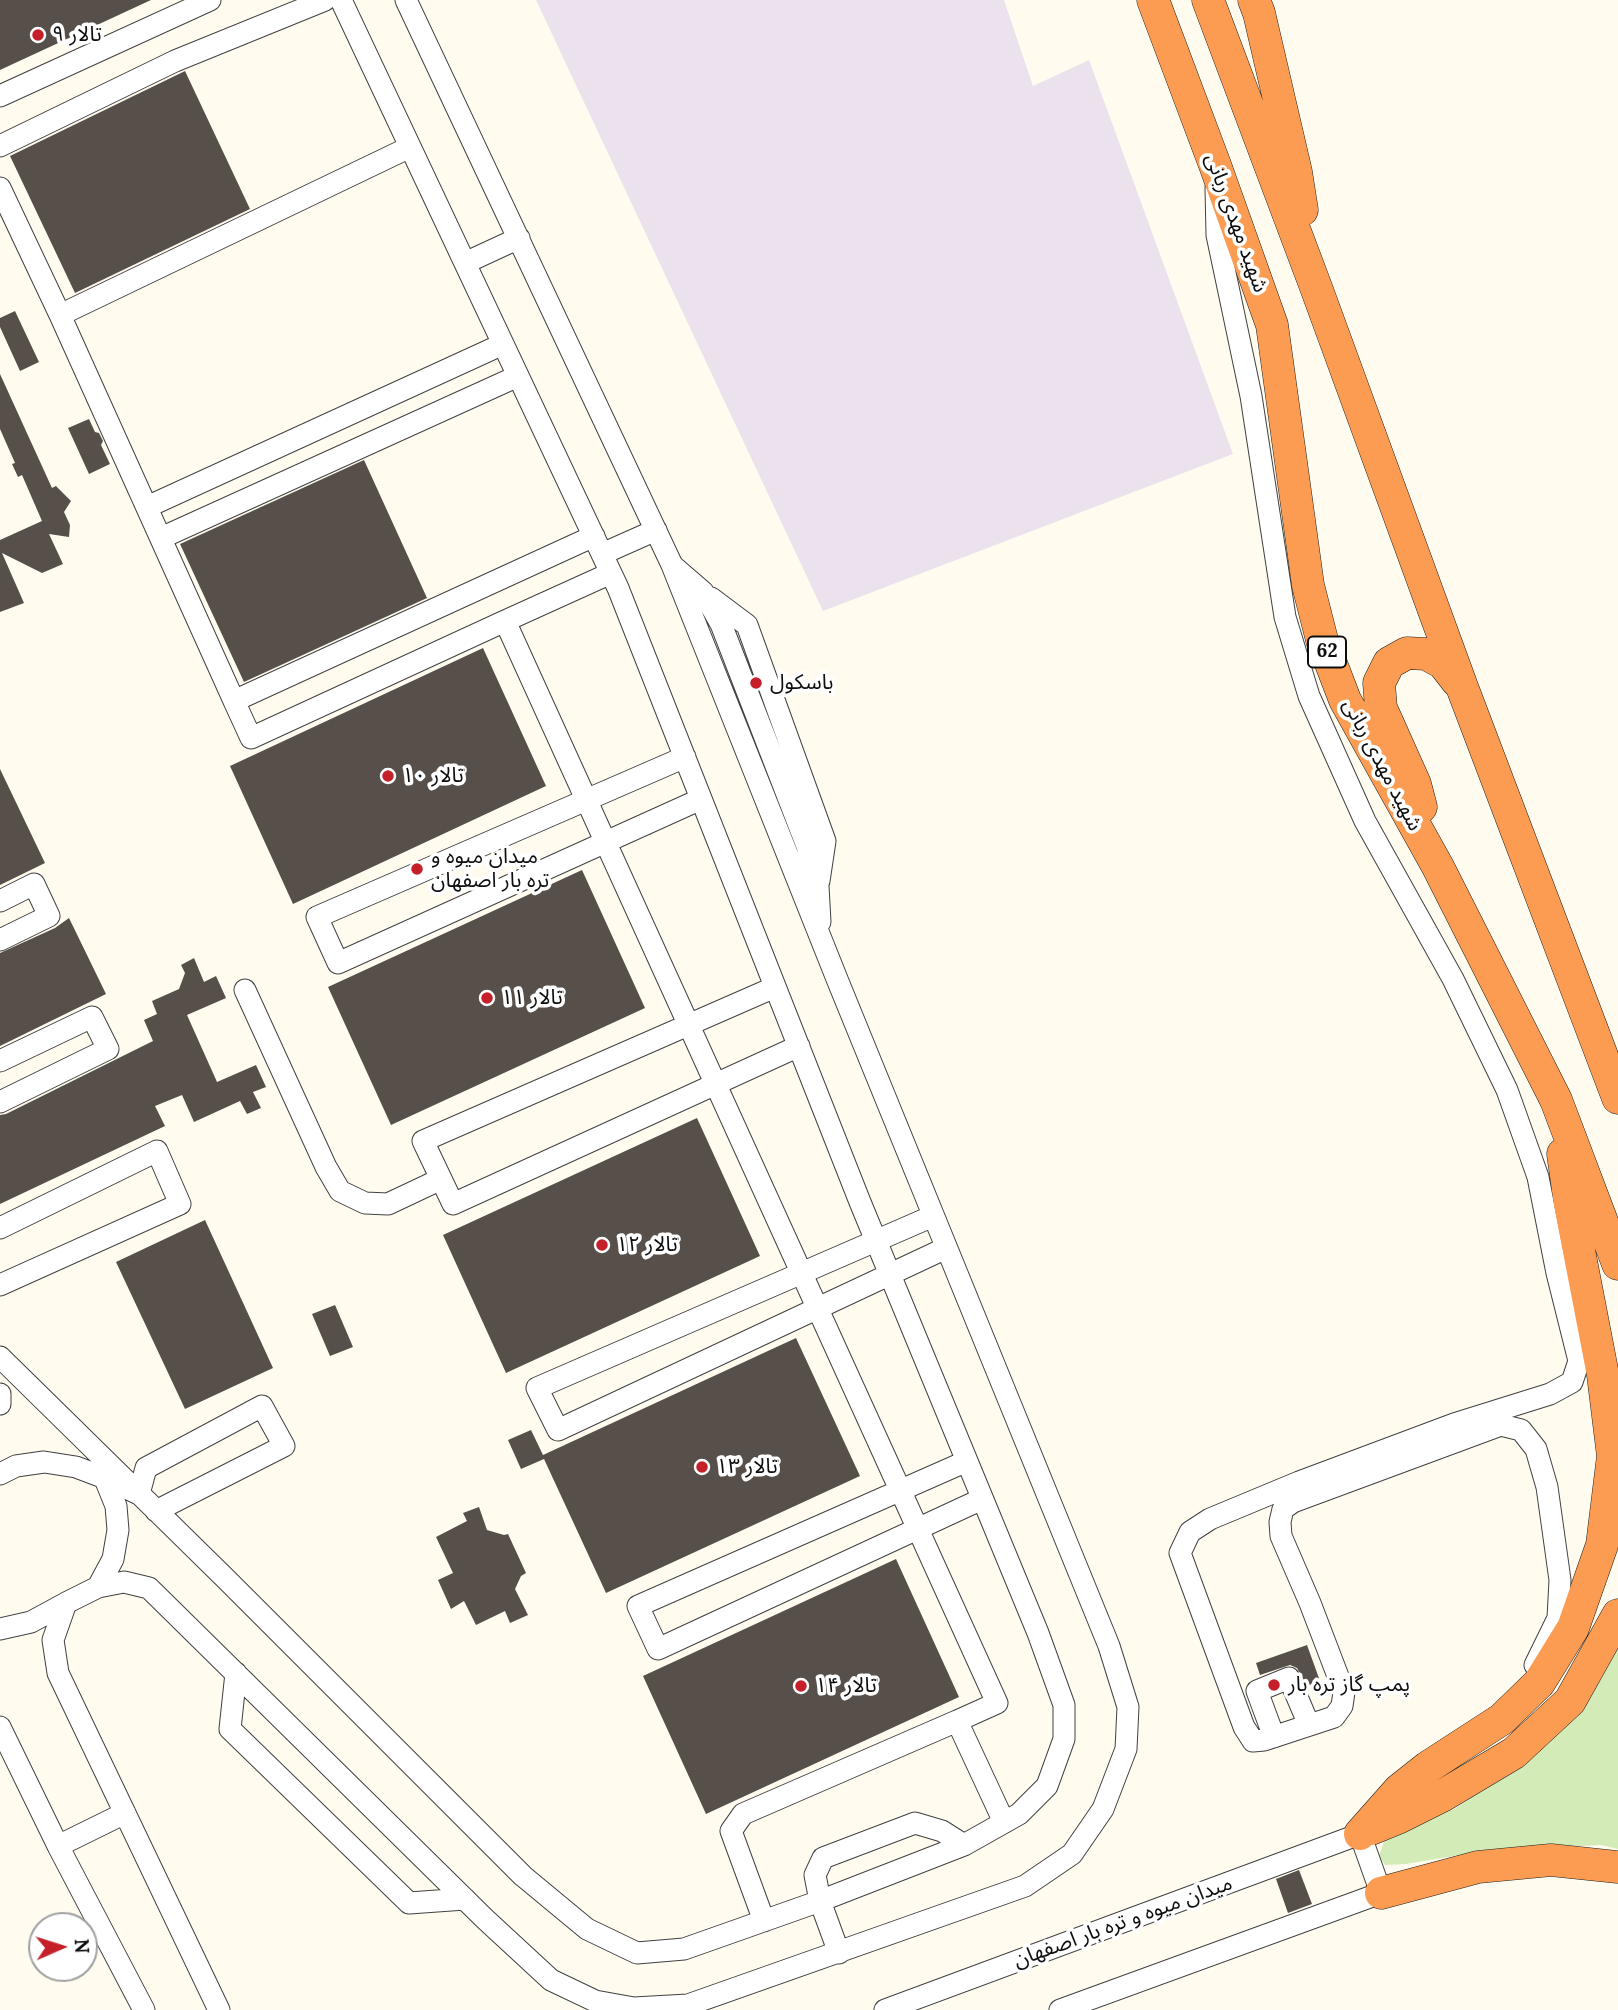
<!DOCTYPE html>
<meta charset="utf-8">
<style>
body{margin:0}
#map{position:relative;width:1618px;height:2010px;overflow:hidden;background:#fffcef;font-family:Lora,serif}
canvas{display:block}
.north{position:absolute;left:28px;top:1912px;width:70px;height:70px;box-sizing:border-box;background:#fff;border:2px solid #9f9f9f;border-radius:50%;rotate:87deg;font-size:19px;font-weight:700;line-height:28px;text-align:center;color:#0e0e0e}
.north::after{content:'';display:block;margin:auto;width:24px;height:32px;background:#c51f2a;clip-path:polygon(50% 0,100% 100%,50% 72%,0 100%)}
</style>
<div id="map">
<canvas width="1618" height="2010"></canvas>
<div class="north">N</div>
</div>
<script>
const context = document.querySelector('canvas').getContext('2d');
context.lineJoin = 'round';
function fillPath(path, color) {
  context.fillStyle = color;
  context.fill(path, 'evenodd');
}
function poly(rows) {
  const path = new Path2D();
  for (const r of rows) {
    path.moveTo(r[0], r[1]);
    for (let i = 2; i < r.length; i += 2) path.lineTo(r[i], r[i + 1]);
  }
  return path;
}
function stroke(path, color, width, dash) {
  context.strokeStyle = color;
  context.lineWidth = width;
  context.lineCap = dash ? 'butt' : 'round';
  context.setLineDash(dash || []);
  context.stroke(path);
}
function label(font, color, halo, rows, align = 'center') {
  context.font = font + ' Lora,"Noto Sans Arabic",serif';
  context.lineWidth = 7;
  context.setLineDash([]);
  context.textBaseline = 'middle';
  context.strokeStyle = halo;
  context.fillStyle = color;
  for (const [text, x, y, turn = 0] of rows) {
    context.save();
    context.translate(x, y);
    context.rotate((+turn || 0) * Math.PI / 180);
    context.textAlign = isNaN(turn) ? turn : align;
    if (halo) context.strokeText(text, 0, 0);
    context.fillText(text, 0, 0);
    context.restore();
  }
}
const industrial = poly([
 [536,0,1004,0,1033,86,1089,60,1233,454,823,611]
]);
const green = poly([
 [1618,1647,1618,1849,1601,1845,1484,1851,1406,1864,1385,1865,1379,1856,1385,1839,1456,1808,1539,1751,1600,1681]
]);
const building = poly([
 [0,0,151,0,0,70],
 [185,71,250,209,75,293,10,156],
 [15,311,39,362,20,371,0,327,0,318],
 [0,374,52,488,56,486,71,501,64,512,70,525,69,537,49,534,63,564,42,573,2,553,24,603,0,612,0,540,42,521,22,475,18,477,12,464,15,463,0,429],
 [89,419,95,432,99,433,103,441,101,445,110,464,89,474,68,428],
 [364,460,427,598,244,682,180,544],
 [483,648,546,786,293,904,230,766],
 [0,769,45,863,0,885],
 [582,870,645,1008,391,1125,328,987],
 [69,918,106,994,0,1046,0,953,55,928],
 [194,958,204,982,216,976,226,998,187,1015,217,1082,256,1065,266,1087,253,1092,261,1108,247,1114,240,1101,194,1122,182,1095,155,1106,165,1126,0,1204,0,1115,6,1114,153,1041,144,1020,157,1014,152,1001,179,989,185,973,181,965],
 [697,1118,760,1256,506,1373,443,1235],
 [205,1220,273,1368,185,1409,116,1262],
 [335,1305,353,1347,330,1356,312,1314],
 [796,1338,860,1476,606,1593,544,1459,521,1469,508,1440,531,1430,543,1455],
 [479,1507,487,1530,504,1535,508,1534,526,1573,521,1576,515,1589,528,1615,510,1623,505,1611,476,1625,464,1601,451,1609,438,1580,453,1573,436,1537,467,1521,463,1513],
 [896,1559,959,1697,706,1814,643,1676],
 [1307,1645,1320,1681,1307,1686,1297,1668,1290,1665,1260,1675,1256,1663],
 [1299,1870,1312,1904,1288,1913,1276,1879]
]);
const minor = poly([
 [0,96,210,0],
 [0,146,175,61,325,0],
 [0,188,60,315],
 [1216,188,1217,235,1251,396,1285,617,1309,696,1365,821,1453,979,1507,1090,1538,1177,1557,1273,1579,1361,1572,1382,1550,1394,1454,1424,1299,1482,1210,1519,1190,1532,1180,1553,1244,1727,1253,1741,1264,1740,1334,1717,1342,1706,1344,1692,1310,1603,1281,1536,1280,1522,1283,1509,1293,1502,1501,1425,1521,1430,1536,1449,1547,1487,1560,1580,1558,1618,1535,1665],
 [465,263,519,238],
 [147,507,503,344],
 [594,536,234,701,251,738,505,621,997,1703,957,1721,1004,1822],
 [161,538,518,376],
 [602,554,656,530],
 [674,567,703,592,721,624,807,846,818,886,820,922],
 [711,598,747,625,825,841,819,881],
 [505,621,611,573],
 [234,701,60,315,410,147],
 [685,757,317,917,338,963,701,799],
 [0,901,34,884,49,916,0,940],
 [775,987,423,1141,453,1204,799,1046],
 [245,990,326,1167,340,1191,365,1203,388,1204,441,1179],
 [0,1061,92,1017,108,1049,0,1102],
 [933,1216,537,1388,558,1430,946,1248],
 [0,1228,157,1151,180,1204,0,1285],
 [0,1357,225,1578,523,1876,587,1929,637,1953,684,1949,820,1901,964,1845,1019,1814,1047,1786,1064,1739,1064,1705,1038,1633,860,1202,618,588,341,0],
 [0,1394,0,1404],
 [967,1461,638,1606,658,1649,982,1499],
 [0,1474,16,1466,44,1462,76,1467,105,1478,139,1494,146,1468,262,1406,284,1446,156,1511],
 [98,1587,113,1559,118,1530,116,1506,103,1474],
 [0,1629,31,1622,66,1603],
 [236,1673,230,1729,409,1903,465,1899],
 [0,1727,58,1846,144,2010],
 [1274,1737,1257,1691,1289,1678,1309,1725],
 [58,1846,125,1813],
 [764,1921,731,1831,743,1814,957,1721],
 [839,1953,820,1901,815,1875,823,1858,915,1823,942,1831,964,1845],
 [219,2010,58,1673,53,1640,66,1603,98,1587,124,1582,149,1588,485,1919,551,1980,595,2001,634,2008,688,2005,1025,1886,1072,1854,1103,1809,1126,1749,1128,1707,1109,1646,837,979,672,565,406,0],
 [885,2010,1360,1834,1381,1893,1060,2010]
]);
const highway = poly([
 [1153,0,1215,165,1272,325,1308,585,1322,640,1345,700,1438,867,1556,1100,1618,1264],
 [1208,0,1317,290,1462,687,1618,1098],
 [1254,0,1259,13,1296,172,1302,210],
 [1421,807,1415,784,1381,708,1379,683,1389,663,1407,653,1426,654,1443,663,1457,681],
 [1371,1829,1398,1818,1442,1796,1514,1753,1570,1701,1618,1615],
 [1360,1834,1399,1790,1428,1767,1502,1719,1539,1683,1573,1628,1602,1545,1613,1456,1603,1375,1570,1204,1563,1154],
 [1381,1893,1478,1867,1551,1860,1618,1867]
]);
const markers = [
 [38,35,7,"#c51f2a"],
 [756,683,7,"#c51f2a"],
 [388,776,7,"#c51f2a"],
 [417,869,7,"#c51f2a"],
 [487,998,7,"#c51f2a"],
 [602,1245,7,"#c51f2a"],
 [702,1467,7,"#c51f2a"],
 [1274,1685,7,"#c51f2a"],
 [801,1686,7,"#c51f2a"]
];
const shields = [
 [1327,652,38]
];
const shieldNames = [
 ["62",1327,652]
];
const poiNames = [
 ["تالار ۹",52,35],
 ["باسكول",770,683],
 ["تالار ۱۰",402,776],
 ["میدان میوه و",431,857],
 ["تره بار اصفهان",431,881],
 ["تالار ۱۱",501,998],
 ["تالار ۱۲",616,1245],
 ["تالار ۱۳",716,1467],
 ["پمپ گاز تره بار",1288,1685],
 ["تالار ۱۴",815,1686]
];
const streetNames = [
 ["شهید مهدی ربانی",1236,223,70],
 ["شهید مهدی ربانی",1382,765,62],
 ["میدان میوه و تره بار اصفهان",1123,1922,-20]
];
fillPath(industrial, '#ece2ed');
fillPath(green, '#d3ecb7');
fillPath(building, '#574f4a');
stroke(minor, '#414141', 23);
stroke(highway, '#1f1f1f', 33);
stroke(minor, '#fff', 21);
stroke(highway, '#fb9c52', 32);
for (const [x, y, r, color] of markers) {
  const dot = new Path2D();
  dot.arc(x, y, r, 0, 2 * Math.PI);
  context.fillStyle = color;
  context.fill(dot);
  stroke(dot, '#fff', 2.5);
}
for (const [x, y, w] of shields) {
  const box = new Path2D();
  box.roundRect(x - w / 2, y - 15.5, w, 31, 5);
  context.fillStyle = '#fff';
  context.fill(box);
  stroke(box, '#0e0e0e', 2);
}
label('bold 19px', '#0e0e0e', null, shieldNames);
label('21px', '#0e0e0e', '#fff', poiNames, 'left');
label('21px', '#0e0e0e', '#fff', streetNames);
</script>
